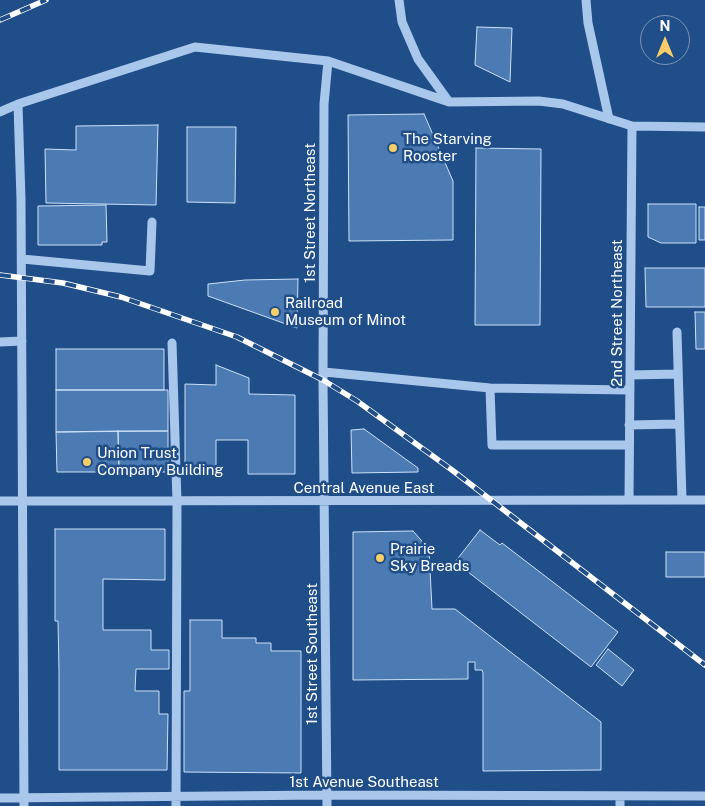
<!DOCTYPE html>
<style>
body{margin:0}
#map{position:relative;width:705px;height:806px;overflow:hidden;background:#1f4e88;font-family:"Public Sans",sans-serif}
canvas{display:block}
.north{position:absolute;left:640px;top:15px;width:50px;height:50px;box-sizing:border-box;background:#1f4e88;border:1px solid #7995b8;border-radius:50%;rotate:0deg;font-size:14px;font-weight:700;line-height:20px;text-align:center;color:#fff}
.north::after{content:'';display:block;margin:auto;width:18px;height:22px;background:#f9ce68;clip-path:polygon(50% 0,100% 100%,50% 72%,0 100%)}
</style>
<div id="map">
<canvas width="705" height="806"></canvas>
<div class="north">N</div>
</div>
<script>
const context = document.querySelector('canvas').getContext('2d');
context.lineJoin = 'round';
function fillPath(path, color) {
  context.fillStyle = color;
  context.fill(path, 'evenodd');
}
function poly(rows) {
  const path = new Path2D();
  for (const r of rows) {
    path.moveTo(r[0], r[1]);
    for (let i = 2; i < r.length; i += 2) path.lineTo(r[i], r[i + 1]);
  }
  return path;
}
function stroke(path, color, width, dash) {
  context.strokeStyle = color;
  context.lineWidth = width;
  context.lineCap = dash ? 'butt' : 'round';
  context.setLineDash(dash || []);
  context.stroke(path);
}
function label(font, color, halo, rows, align = 'center') {
  context.font = font + ' "Public Sans",sans-serif';
  context.lineWidth = 5;
  context.setLineDash([]);
  context.textBaseline = 'middle';
  context.strokeStyle = halo;
  context.fillStyle = color;
  for (const [text, x, y, turn = 0] of rows) {
    context.save();
    context.translate(x, y);
    context.rotate((+turn || 0) * Math.PI / 180);
    context.textAlign = isNaN(turn) ? turn : align;
    if (halo) context.strokeText(text, 0, 0);
    context.fillText(text, 0, 0);
    context.restore();
  }
}
const building = poly([
 [477,27,512,28,510,82,475,65,477,27],
 [424,114,453,181,453,240,349,241,348,115,424,114],
 [158,125,156,205,46,203,45,149,76,150,76,126,158,125],
 [187,127,236,127,235,203,187,202,187,127],
 [476,148,541,149,540,325,475,325,476,148],
 [648,204,696,204,696,243,661,243,648,237,648,204],
 [106,205,107,242,102,242,102,245,38,245,38,206,106,205],
 [699,207,705,207,705,240,699,240,699,207],
 [645,268,705,268,705,307,646,307,645,268],
 [298,279,297,328,208,296,208,284,245,280,298,279],
 [695,312,705,312,705,349,696,349,695,312],
 [56,349,164,349,164,390,56,390,56,349],
 [216,365,249,378,249,394,295,395,295,474,248,474,248,440,216,440,216,474,185,474,185,384,216,385,216,365],
 [56,390,168,390,168,431,56,432,56,390],
 [364,429,418,468,418,472,352,473,351,430,364,429],
 [118,431,168,431,168,472,119,472,118,431],
 [118,431,119,472,57,472,56,432,118,431],
 [55,529,165,529,165,580,103,579,103,630,151,630,151,650,169,650,169,669,136,669,135,691,159,691,159,714,168,714,167,770,59,770,59,671,58,621,55,621,55,529],
 [480,530,500,545,502,543,618,632,591,667,455,562,480,530],
 [413,531,429,549,432,609,455,609,601,722,601,770,483,771,483,673,482,670,475,670,475,662,468,662,468,679,353,680,353,532,413,531],
 [666,552,705,552,705,577,666,577,666,552],
 [190,620,222,620,222,638,256,638,256,643,271,643,271,651,301,651,301,773,184,772,184,691,190,691,190,620],
 [608,649,634,670,622,686,596,665,608,649]
]);
const minor = poly([
 [399,0,402,22,418,59,449,102],
 [586,0,588,23,609,119],
 [18,104,21,200,24,806],
 [0,112,18,104,195,47,328,61,449,102,539,101,563,104,632,126,705,127],
 [22,259,150,271,152,222],
 [677,332,682,500],
 [0,342,22,341],
 [172,343,177,502,176,806],
 [324,372,490,388,630,390],
 [630,375,678,374],
 [490,388,492,445,629,445],
 [629,425,679,424],
 [629,500,632,126],
 [0,501,705,500],
 [620,796,620,806],
 [0,798,327,795,705,796],
 [327,806,323,380,324,104,328,61]
]);
const rail = poly([
 [0,20,46,0],
 [0,275,63,283,121,297,237,337,323,380,357,401,452,470,705,665]
]);
const markers = [
 [393,148,5,"#f9ce68"],
 [275,312,5,"#f9ce68"],
 [87,462,5,"#f9ce68"],
 [380,558,5,"#f9ce68"]
];
const poiNames = [
 ["The Starving",403,139],
 ["Rooster",403,156],
 ["Railroad",285,303],
 ["Museum of Minot",285,320],
 ["Union Trust",97,453],
 ["Company Building",97,470],
 ["Prairie",390,549],
 ["Sky Breads",390,566]
];
const streetNames = [
 ["1st Street Northeast",310,213,-90],
 ["2nd Street Northeast",617,313,-90],
 ["Central Avenue East",364,488],
 ["1st Street Southeast",312,654,-90],
 ["1st Avenue Southeast",364,782]
];
fillPath(building, '#4b7bb2');
stroke(building, '#cde1f8', 1);
stroke(minor, '#a9c7eb', 9);
stroke(rail, '#fff', 5.5);
stroke(rail, '#1f4e88', 4, [11]);
for (const [x, y, r, color] of markers) {
  const dot = new Path2D();
  dot.arc(x, y, r, 0, 2 * Math.PI);
  context.fillStyle = color;
  context.fill(dot);
  stroke(dot, '#1f4e88', 2);
}
label('15px', '#fff', '#1f4e88', poiNames, 'left');
label('15px', '#fff', '#1f4e88', streetNames);
</script>
